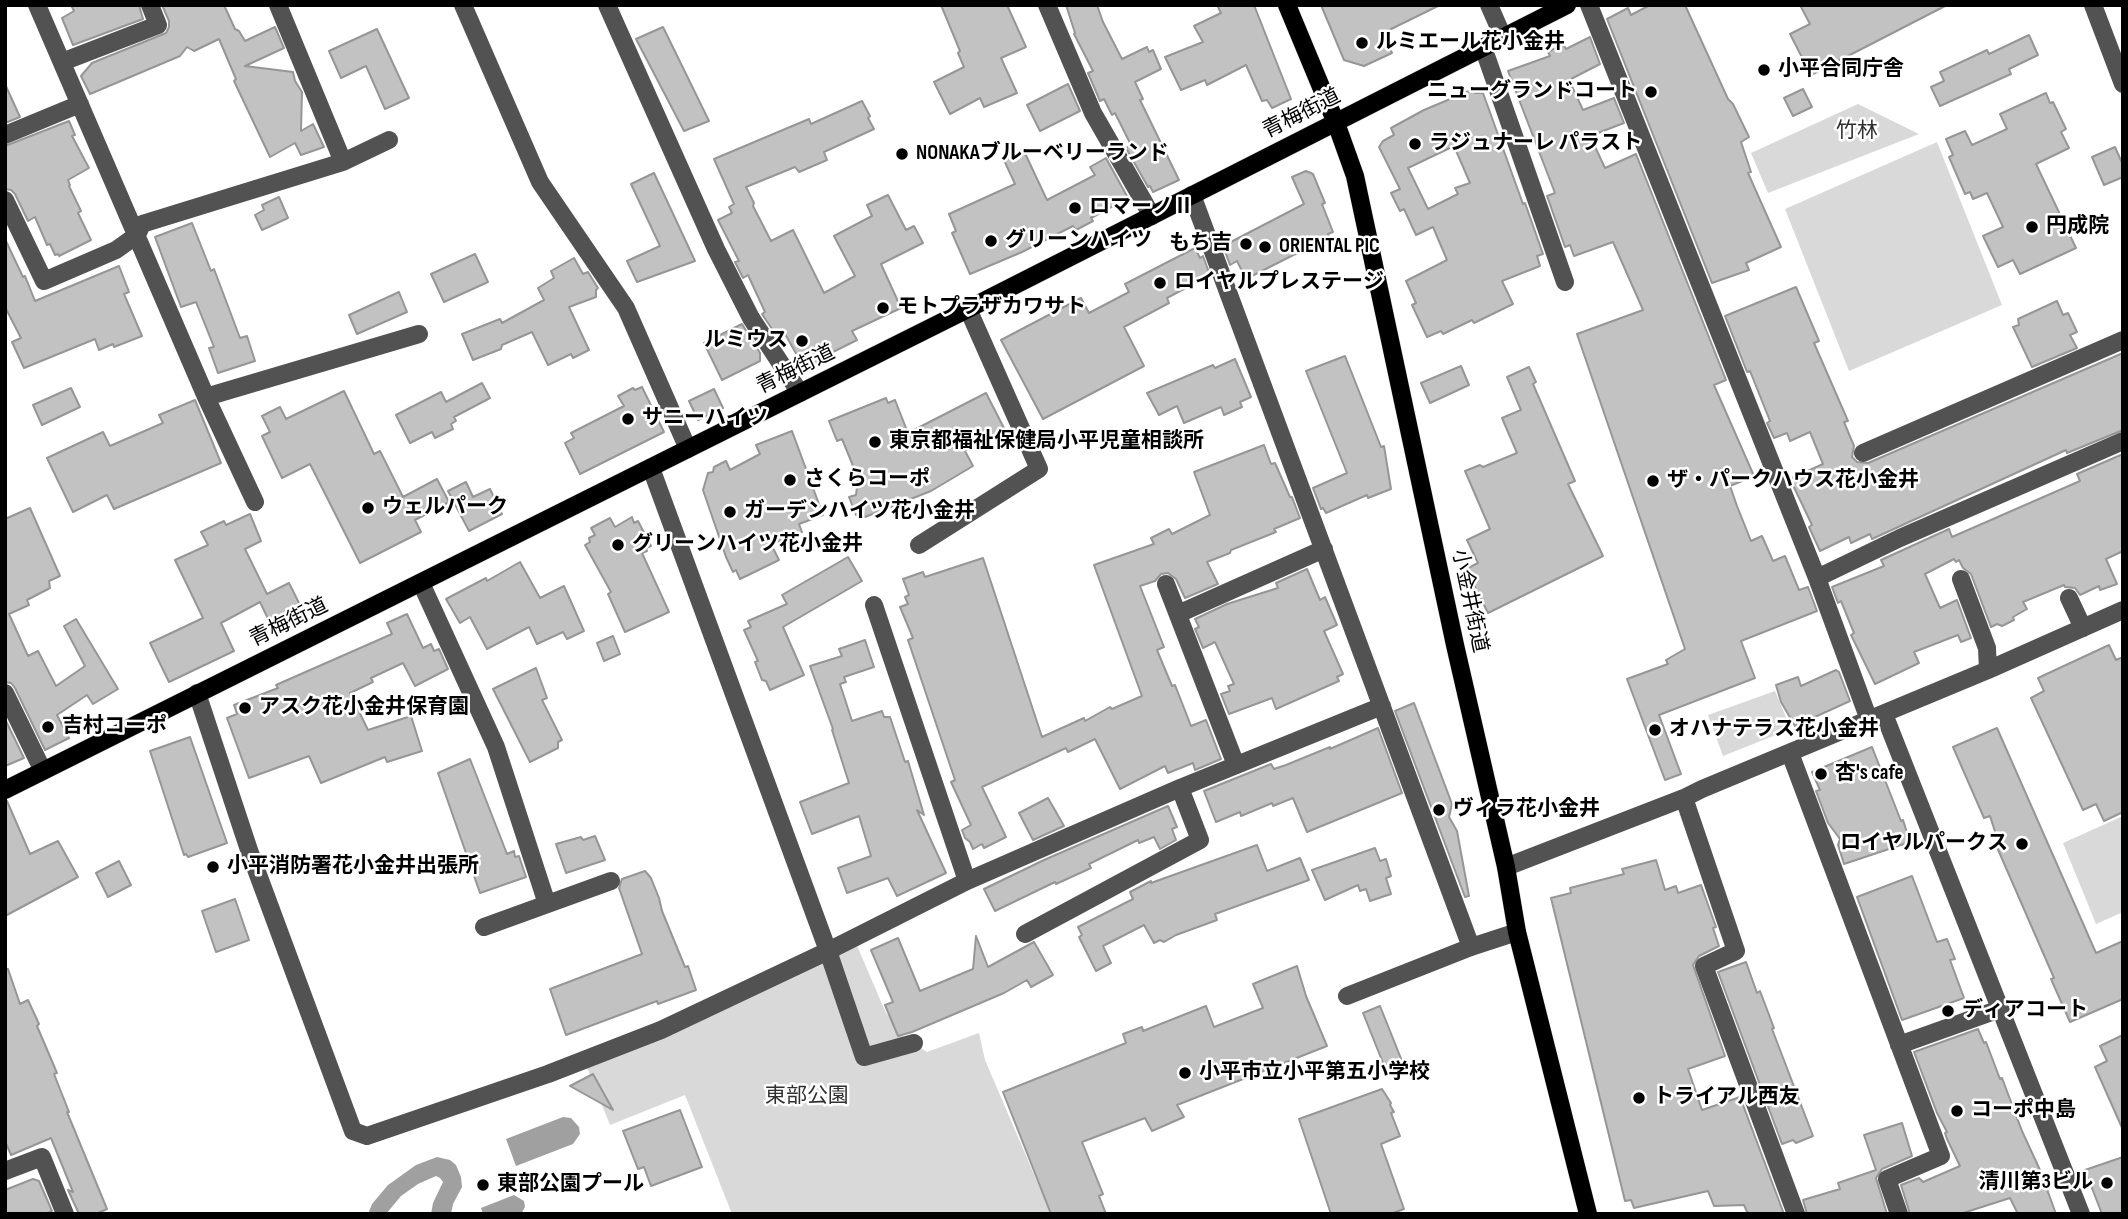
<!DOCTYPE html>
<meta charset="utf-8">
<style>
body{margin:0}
#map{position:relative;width:2128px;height:1219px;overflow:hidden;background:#fff;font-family:"Sofia Sans Condensed",sans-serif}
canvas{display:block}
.frame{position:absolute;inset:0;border:7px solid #000;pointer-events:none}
</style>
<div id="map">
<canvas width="2128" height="1219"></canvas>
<div class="frame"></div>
</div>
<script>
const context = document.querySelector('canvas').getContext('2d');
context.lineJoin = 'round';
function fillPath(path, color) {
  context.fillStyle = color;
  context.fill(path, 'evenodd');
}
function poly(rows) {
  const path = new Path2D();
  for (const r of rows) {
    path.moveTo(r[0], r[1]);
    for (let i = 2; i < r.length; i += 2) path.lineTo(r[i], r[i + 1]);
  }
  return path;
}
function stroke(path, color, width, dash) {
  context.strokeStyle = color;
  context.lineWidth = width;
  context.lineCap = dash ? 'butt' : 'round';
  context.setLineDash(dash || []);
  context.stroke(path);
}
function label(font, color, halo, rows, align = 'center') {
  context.font = font + ' "Sofia Sans Condensed","Noto Sans JP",sans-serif';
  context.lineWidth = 5;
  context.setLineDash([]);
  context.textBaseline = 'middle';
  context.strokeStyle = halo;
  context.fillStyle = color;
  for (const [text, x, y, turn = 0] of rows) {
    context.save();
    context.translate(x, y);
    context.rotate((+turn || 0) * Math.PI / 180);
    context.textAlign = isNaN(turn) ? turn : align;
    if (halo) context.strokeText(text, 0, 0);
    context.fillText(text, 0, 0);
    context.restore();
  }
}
const green = poly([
 [1858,104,1919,134,1768,193,1751,153],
 [1937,142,2002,305,1849,371,1785,209],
 [1775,691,1791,729,1723,756,1708,715],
 [2123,816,2123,912,2096,924,2063,843],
 [852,934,885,1011,901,1035,927,1052,979,1033,985,1060,1051,1214,732,1214,685,1095,610,1125,582,1055,663,1022]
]);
const water = poly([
 [563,1117,571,1118,579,1127,580,1134,573,1144,516,1166,506,1139],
 [437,1157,450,1160,456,1165,461,1177,462,1187,453,1204,451,1214,431,1214,433,1203,443,1182,440,1178,436,1176,418,1184,401,1196,386,1214,368,1214,372,1204,388,1185,416,1165],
 [514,1195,524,1201,525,1207,521,1214,483,1214,481,1208]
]);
const building = poly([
 [71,5,139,5,143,19,73,45,62,18,74,11,71,5],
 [162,5,224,5,235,29,239,31,245,41,275,27,284,48,245,66,293,72,295,81,302,92,301,131,313,124,324,147,301,155,295,143,270,157,234,81,236,79,219,39,194,51,187,47,180,56,90,94,81,76,92,63,166,33,169,27,169,21,162,5],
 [941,5,1007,5,1026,47,1001,58,1017,93,984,107,980,98,950,114,934,82,964,67,958,53,960,51,941,5],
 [1066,5,1097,5,1103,22,1122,59,1147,47,1149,52,1153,50,1161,69,1135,82,1143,99,1140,100,1179,180,1153,192,1150,186,1148,187,1126,148,1131,145,1115,113,1112,115,1104,99,1100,101,1088,73,1093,71,1074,34,1075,33,1066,5],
 [1217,5,1254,5,1291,99,1272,108,1267,100,1262,101,1246,65,1207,85,1205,80,1181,90,1165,57,1203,42,1194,26,1221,13,1217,5],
 [1321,5,1440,5,1383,33,1392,53,1364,66,1344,60,1321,5],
 [1650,5,1685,5,1728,99,1733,104,1749,137,1741,142,1751,172,1748,173,1781,247,1746,263,1749,270,1712,283,1607,19,1628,8,1631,15,1650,5],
 [1800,5,1947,5,1811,75,1790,34,1810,24,1800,5],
 [663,27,709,121,684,131,636,39,663,27],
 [377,29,409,98,385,109,366,66,341,78,329,51,377,29],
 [2029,35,2038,55,2009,69,2011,74,1940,106,1931,87,1944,81,1940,72,1987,50,1989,54,2029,35],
 [1590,37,1600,64,1569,80,1583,110,1614,98,1624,123,1590,136,1605,168,1636,154,1726,380,1714,385,1754,476,1730,486,1737,506,1751,541,1762,536,1773,561,1785,556,1799,590,1808,587,1817,611,1741,641,1755,678,1659,715,1681,774,1665,780,1627,679,1668,664,1666,660,1685,649,1577,334,1643,310,1613,242,1574,256,1570,245,1565,247,1547,196,1555,193,1508,71,1550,56,1548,52,1563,44,1566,49,1590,37],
 [5,84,20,117,5,123,5,84],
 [1068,84,1080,111,1040,131,1027,105,1068,84],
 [1474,89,1475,93,1483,93,1523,204,1525,203,1543,254,1537,256,1540,266,1502,281,1513,304,1474,323,1472,320,1443,334,1441,331,1427,337,1412,305,1416,303,1406,281,1447,260,1433,227,1416,235,1404,209,1400,211,1391,193,1400,189,1379,147,1383,141,1394,135,1391,128,1424,110,1474,89],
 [1454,146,1470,183,1455,188,1458,194,1428,209,1408,168,1454,146],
 [1803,89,1812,107,1793,116,1784,98,1803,89],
 [2046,93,2050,103,2053,102,2066,129,2061,132,2069,148,2036,164,2076,248,2020,274,2013,260,1998,267,1983,236,2003,227,1987,193,1973,199,1970,192,1965,194,1949,157,1953,155,1946,139,1965,131,1972,145,2007,129,2000,114,2046,93],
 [862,101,870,116,868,118,874,129,824,152,827,160,799,172,795,167,746,187,754,203,753,206,771,241,793,230,824,293,855,276,834,236,872,216,867,205,888,195,906,230,914,226,923,243,881,264,901,308,852,331,857,340,823,357,825,360,811,368,802,364,785,334,778,338,762,314,765,312,748,275,743,278,735,262,739,261,718,220,732,213,729,207,734,204,714,159,809,119,811,124,862,101],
 [69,121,75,135,72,136,89,168,68,180,70,185,69,186,81,211,78,213,91,240,59,256,58,254,55,255,50,244,47,245,35,217,28,221,15,194,11,190,5,189,5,146,69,121],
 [2115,147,2123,165,2123,177,2104,185,2092,157,2115,147],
 [1023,149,1047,200,1095,175,1090,167,1106,158,1128,198,1091,218,1093,221,1076,230,1073,226,1022,252,970,274,952,233,956,231,949,214,1015,184,1003,158,1023,149],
 [1306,171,1313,174,1325,203,1322,204,1333,232,1328,234,1329,237,1246,279,1237,261,1230,265,1223,246,1304,204,1292,177,1306,171],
 [654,173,695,261,637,282,627,261,660,246,631,184,654,173],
 [279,197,288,218,262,230,255,215,264,210,262,205,279,197],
 [192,223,211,271,214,269,240,338,247,336,255,361,218,373,209,348,214,347,196,302,181,307,155,237,192,223],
 [5,239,23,277,25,276,35,301,119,266,129,292,124,294,142,336,114,347,113,344,99,350,95,339,24,368,12,342,21,338,5,307,5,239],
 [1195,248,1200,258,1203,256,1210,275,1167,298,1169,303,1124,327,1144,366,1043,419,1001,340,1081,298,1089,313,1129,292,1125,284,1195,248],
 [475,254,488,282,444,302,431,274,475,254],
 [574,258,583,274,588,272,598,288,596,290,596,297,569,307,589,350,573,358,571,354,548,365,532,332,502,345,501,349,473,360,462,334,500,319,502,323,544,300,538,288,554,278,551,271,574,258],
 [1796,287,1819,341,1814,343,1848,421,1844,422,1854,446,1852,457,1857,462,1868,463,2123,353,2123,430,2067,453,2066,450,1872,539,1870,534,1851,543,1849,537,1820,551,1809,527,1812,525,1790,479,1823,464,1810,432,1790,441,1787,433,1774,438,1767,423,1770,421,1750,371,1747,372,1725,316,1796,287],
 [399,292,407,312,357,334,349,315,399,292],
 [2057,301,2063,315,2068,313,2077,332,2070,335,2077,348,2032,367,2013,327,2019,325,2018,319,2057,301],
 [742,324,760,353,760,361,722,380,704,343,742,324],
 [1345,356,1381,447,1384,446,1391,489,1368,498,1367,495,1326,513,1323,508,1321,509,1313,488,1347,473,1306,371,1345,356],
 [1235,359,1251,397,1240,402,1242,407,1224,415,1221,407,1184,423,1177,406,1159,415,1147,393,1213,365,1215,368,1235,359],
 [1461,366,1469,385,1430,403,1421,383,1461,366],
 [1529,367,1536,382,1533,384,1575,481,1568,484,1603,556,1488,613,1466,569,1478,563,1467,540,1490,529,1465,471,1480,465,1483,467,1517,453,1502,418,1521,410,1507,377,1529,367],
 [482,383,490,398,454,417,456,421,451,424,453,429,435,438,432,432,410,443,396,415,441,392,446,402,482,383],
 [642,387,664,432,580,474,565,443,574,438,571,433,624,406,618,396,633,388,635,390,642,387],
 [71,388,80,407,42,425,33,405,71,388],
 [714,389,723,408,698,420,689,401,714,389],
 [344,391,374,454,380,451,403,497,437,479,449,502,415,520,421,532,360,563,310,464,282,478,262,436,270,432,262,416,280,407,286,419,344,391],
 [986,393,1005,430,965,451,973,466,931,491,865,517,863,512,856,515,849,497,856,495,858,478,842,439,837,441,829,421,886,398,888,403,895,400,908,433,986,393],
 [195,400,221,463,114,509,107,495,73,512,47,458,103,432,110,446,163,423,159,415,195,400],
 [792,431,823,515,799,524,802,532,771,544,779,560,740,579,736,570,733,572,726,557,703,490,708,473,713,472,714,467,726,461,730,470,760,454,756,445,792,431],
 [1264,445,1271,464,1275,463,1290,497,1292,497,1300,518,1274,529,1276,532,1231,550,1230,553,1207,562,1218,584,1185,598,1176,579,1168,573,1161,574,1155,581,1140,586,1164,647,1157,650,1172,686,1175,685,1191,726,1206,720,1221,759,1195,770,1193,763,1168,773,1165,766,1120,789,1095,739,1068,752,1066,748,982,787,1006,837,984,848,982,844,973,849,970,842,965,838,962,830,971,825,951,782,955,780,908,640,913,638,900,607,908,604,905,597,909,595,903,579,923,572,925,577,983,558,1042,737,1084,718,1085,721,1110,707,1112,709,1142,696,1094,565,1154,544,1151,538,1169,529,1172,534,1210,515,1194,472,1264,445],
 [2123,454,2123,551,2106,559,2117,584,2100,590,2099,586,2080,595,2075,588,2065,587,2064,585,2023,602,2027,609,2013,617,2014,620,2002,626,1997,624,1991,627,1971,574,1963,568,1959,560,1956,562,1954,559,1925,574,1940,608,1957,600,1971,638,1961,642,1958,635,1914,652,1919,663,1875,684,1851,635,1854,633,1841,601,1838,603,1832,587,1884,566,1881,560,1949,529,1952,537,2080,481,2077,474,2123,454],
 [466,482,473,497,490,489,502,514,469,531,448,491,466,482],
 [30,508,60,576,49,581,50,588,27,600,29,605,9,614,28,656,38,651,56,686,85,666,64,626,76,619,118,689,93,704,87,695,57,715,69,738,45,750,15,688,11,683,5,682,5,519,30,508],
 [250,514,261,541,245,549,267,594,289,583,302,609,271,625,260,602,221,623,234,651,169,682,150,643,203,618,175,560,208,545,201,532,224,521,226,525,250,514],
 [632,517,634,523,638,521,651,546,646,548,647,551,642,553,669,612,625,632,608,594,611,592,585,545,590,542,589,538,595,535,591,528,610,518,615,527,632,517],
 [848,557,862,581,783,627,804,675,770,690,766,681,762,680,755,662,758,661,744,630,751,627,748,621,787,604,782,595,848,557],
 [520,562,540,598,564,586,584,631,567,639,563,632,537,644,529,627,487,649,470,617,460,623,446,599,486,578,487,581,520,562],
 [1307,569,1320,600,1325,597,1337,625,1324,631,1343,674,1337,677,1339,681,1276,709,1272,698,1229,714,1221,694,1230,691,1228,686,1234,684,1215,642,1203,648,1195,629,1199,627,1195,619,1227,604,1278,588,1276,583,1307,569],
 [407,614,423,648,431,644,434,651,439,649,448,669,415,686,403,663,371,678,373,682,350,693,368,730,411,716,422,751,387,762,385,757,321,783,309,756,249,778,227,718,237,714,234,705,278,688,276,685,392,634,387,623,407,614],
 [613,636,620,654,604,661,597,643,613,636],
 [865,640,874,667,844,677,846,682,840,684,852,721,882,711,884,717,890,717,905,762,908,761,924,815,917,810,946,873,897,896,888,878,847,893,838,868,871,856,859,816,812,834,800,802,849,783,832,730,833,729,810,666,842,656,839,649,865,640],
 [2109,645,2116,660,2123,657,2123,812,2104,821,2096,804,2083,810,2031,698,2044,691,2038,678,2109,645],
 [536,668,547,698,542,700,562,740,558,742,558,748,530,762,493,689,536,668],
 [1836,670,1839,672,1850,701,1795,726,1781,702,1776,685,1798,677,1801,686,1836,670],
 [1414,703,1452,804,1449,817,1457,831,1469,896,1465,897,1395,711,1414,703],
 [5,719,24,758,5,766,5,719],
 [1378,728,1402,793,1307,832,1293,798,1273,806,1272,803,1241,816,1240,812,1216,822,1204,791,1271,764,1274,769,1286,765,1330,747,1330,749,1378,728],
 [1997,728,2096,953,2123,941,2123,999,2070,1022,2051,979,2054,978,1996,845,1999,844,1990,816,1984,818,1953,747,1997,728],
 [190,737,227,843,188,857,186,854,184,855,150,751,190,737],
 [1872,747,1901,821,1903,820,1910,842,1844,864,1838,845,1840,839,1828,823,1816,791,1820,790,1812,772,1872,747],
 [470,759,507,854,514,851,515,857,519,856,526,877,480,893,438,773,470,759],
 [1048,798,1064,826,1033,840,1019,813,1048,798],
 [5,801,7,801,30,854,58,841,78,877,5,916,5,801],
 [1168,806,1177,827,1172,829,1176,840,1160,849,1154,837,1139,843,1138,840,1089,864,1091,868,1056,884,1055,882,995,911,984,889,1044,860,1168,806],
 [595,836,605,860,566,873,556,844,581,837,583,840,595,836],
 [1257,845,1267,871,1300,858,1309,880,1215,914,1217,920,1176,935,1164,942,1160,940,1154,943,1144,925,1103,946,1111,963,1096,971,1079,937,1082,935,1078,927,1133,899,1130,892,1151,881,1151,883,1257,845],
 [1375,848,1380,861,1386,859,1391,876,1386,878,1391,894,1370,901,1366,889,1360,891,1358,885,1325,900,1312,870,1375,848],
 [1656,860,1665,890,1676,886,1678,893,1701,885,1716,927,1713,928,1719,946,1699,956,1693,965,1725,1056,1688,1069,1702,1110,1740,1097,1784,1214,1748,1214,1744,1205,1714,1206,1708,1191,1634,1208,1631,1200,1625,1201,1551,898,1571,893,1570,888,1624,874,1622,869,1656,860],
 [119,861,131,885,108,897,96,873,119,861],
 [645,871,651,878,659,898,662,911,685,967,688,966,696,990,658,1004,657,1001,566,1035,550,989,642,954,619,888,622,879,645,871],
 [1912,876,1937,942,1947,939,1955,959,1950,960,1964,998,1902,1020,1857,897,1912,876],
 [235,899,249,940,216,952,202,911,235,899],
 [976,936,988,967,1034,942,1053,975,1031,987,1027,980,1004,993,912,1032,898,1036,885,1005,893,1002,871,950,898,938,920,991,973,969,976,936],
 [1746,962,1757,993,1760,991,1774,1028,1772,1029,1813,1136,1796,1143,1793,1140,1782,1144,1718,972,1746,962],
 [1297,966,1306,996,1327,1046,1177,1105,1184,1117,1152,1131,1145,1118,1082,1142,1103,1194,1099,1196,1106,1214,1051,1214,1003,1092,1126,1043,1123,1034,1142,1027,1143,1031,1206,1006,1214,1027,1263,1008,1253,984,1297,966],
 [5,969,8,969,20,1004,28,1000,39,1024,37,1026,57,1073,54,1074,69,1112,67,1112,107,1209,96,1214,79,1214,68,1190,73,1192,51,1138,11,1155,5,1141,5,969],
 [1380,1006,1402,1061,1385,1068,1363,1013,1380,1006],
 [1978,1029,1984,1043,1986,1042,2000,1079,2002,1078,2022,1131,2040,1170,2056,1214,2018,1214,2010,1198,1960,1214,1910,1214,1901,1185,1919,1178,1923,1182,1960,1166,1947,1139,1945,1133,1947,1132,1937,1113,1914,1052,1978,1029],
 [2123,1035,2123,1130,2095,1067,2107,1061,2100,1046,2123,1035],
 [593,1074,613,1110,570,1086,593,1074],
 [1382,1089,1391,1103,1390,1105,1394,1112,1391,1113,1400,1136,1381,1144,1404,1209,1390,1214,1331,1214,1299,1119,1382,1089],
 [680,1110,702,1167,651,1186,644,1167,638,1169,623,1131,680,1110],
 [1902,1123,1912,1156,1882,1169,1876,1178,1887,1214,1807,1214,1803,1200,1840,1189,1838,1183,1876,1170,1864,1135,1902,1123],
 [2123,1157,2123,1214,2102,1214,2085,1170,2123,1157],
 [33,1179,39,1181,52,1211,45,1214,5,1214,5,1190,33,1179]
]);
const minor = poly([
 [37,5,206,397,255,502],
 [278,5,343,162],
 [463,5,540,182,626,308,688,449],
 [607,5,716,249,751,318,800,393],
 [1047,5,1093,113,1152,216],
 [1489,5,1503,37],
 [1589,5,1817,578,1869,720],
 [2093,5,2123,84],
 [1483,47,1565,282],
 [62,62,158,25,150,5],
 [5,135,80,104],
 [1192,195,1471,947],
 [5,200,44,281,116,250,137,235,142,224,343,162,389,140],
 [206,397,419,334],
 [1863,453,2123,340],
 [651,468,828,951,864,1057,914,1043],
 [919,545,1039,469,968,309],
 [1817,578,1900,538,2123,441],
 [1961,579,1987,648,1988,670],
 [421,583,496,747,547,904],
 [1166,584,1236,765],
 [2069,598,2083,628],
 [874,605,967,881],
 [1178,614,1324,549],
 [5,693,43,771],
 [197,693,250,853,353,1131,367,1136,548,1074,661,1030,828,951,967,881,1180,788,1382,706],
 [1884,714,2081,1214],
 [1790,753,1941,1156,1887,1179,1899,1214],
 [1684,798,1736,951,1704,966,1796,1214],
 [1506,867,1684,798,1702,789,1988,670,2123,610],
 [484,927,611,881],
 [1025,934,1200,840,1180,788],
 [1347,996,1471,947,1517,932],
 [1899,1045,2000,1009],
 [5,1171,42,1157,65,1214]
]);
const major = poly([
 [1287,5,1336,123,1355,176,1455,645,1506,867,1517,932,1588,1214],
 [5,790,968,309,1567,5]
]);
const markers = [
 [1362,43,7,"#000"],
 [1764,70,7,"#000"],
 [1651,92,7,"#000"],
 [1415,144,7,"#000"],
 [902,154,7,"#000"],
 [1075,208,7,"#000"],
 [2032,227,7,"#000"],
 [991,241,7,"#000"],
 [1246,244,7,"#000"],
 [1265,247,7,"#000"],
 [1160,283,7,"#000"],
 [883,308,7,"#000"],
 [802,341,7,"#000"],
 [628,419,7,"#000"],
 [875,442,7,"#000"],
 [790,480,7,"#000"],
 [1653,481,7,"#000"],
 [368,508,7,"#000"],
 [730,512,7,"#000"],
 [618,545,7,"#000"],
 [245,708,7,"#000"],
 [48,727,7,"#000"],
 [1655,730,7,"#000"],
 [1821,774,7,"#000"],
 [1439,810,7,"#000"],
 [2022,844,7,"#000"],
 [213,867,7,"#000"],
 [1948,1011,7,"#000"],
 [1185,1073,7,"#000"],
 [1639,1098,7,"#000"],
 [1957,1111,7,"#000"],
 [2107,1183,7,"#000"],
 [483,1185,7,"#000"]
];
const poiNames = [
 ["ルミエール花小金井",1376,43],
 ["小平合同庁舎",1778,70],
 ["ニューグランドコート",1637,92,"right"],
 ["ラジュナーレ パラスト",1429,144],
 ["NONAKAブルーベリーランド",916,154],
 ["ロマーノⅡ",1089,208],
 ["円成院",2046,227],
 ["グリーンハイツ",1005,241],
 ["もち吉",1232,244,"right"],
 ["ORIENTAL PIC",1279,247],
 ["ロイヤルプレステージ",1174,283],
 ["モトプラザカワサト",897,308],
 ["ルミウス",788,341,"right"],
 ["サニーハイツ",642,419],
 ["東京都福祉保健局小平児童相談所",889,442],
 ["さくらコーポ",804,480],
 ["ザ・パークハウス花小金井",1667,481],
 ["ウェルパーク",382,508],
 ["ガーデンハイツ花小金井",744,512],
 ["グリーンハイツ花小金井",632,545],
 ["アスク花小金井保育園",259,708],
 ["吉村コーポ",62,727],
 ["オハナテラス花小金井",1669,730],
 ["杏's cafe",1835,774],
 ["ヴィラ花小金井",1453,810],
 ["ロイヤルパークス",2008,844,"right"],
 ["小平消防署花小金井出張所",227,867],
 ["ディアコート",1962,1011],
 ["小平市立小平第五小学校",1199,1073],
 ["トライアル西友",1653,1098],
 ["コーポ中島",1971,1111],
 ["清川第3ビル",2093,1183,"right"],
 ["東部公園プール",497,1185]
];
const streetNames = [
 ["青梅街道",1302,114,-27],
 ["青梅街道",796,370,-26],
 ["小金井街道",1469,601,78],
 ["青梅街道",289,623,-26]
];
const parkNames = [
 ["竹林",1857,132],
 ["東部公園",807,1097]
];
fillPath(green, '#d9d9d9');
fillPath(water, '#a0a0a0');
fillPath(building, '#c2c2c2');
stroke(building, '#969696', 2);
stroke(major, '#dbdbdb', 19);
stroke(minor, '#525252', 18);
stroke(major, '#000', 18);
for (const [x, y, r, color] of markers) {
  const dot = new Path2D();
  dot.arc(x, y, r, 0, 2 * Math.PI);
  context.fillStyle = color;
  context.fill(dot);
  stroke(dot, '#fff', 2.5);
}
label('bold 21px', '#000', '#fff', poiNames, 'left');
label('21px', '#000', '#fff', streetNames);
label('21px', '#303030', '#fff', parkNames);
</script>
